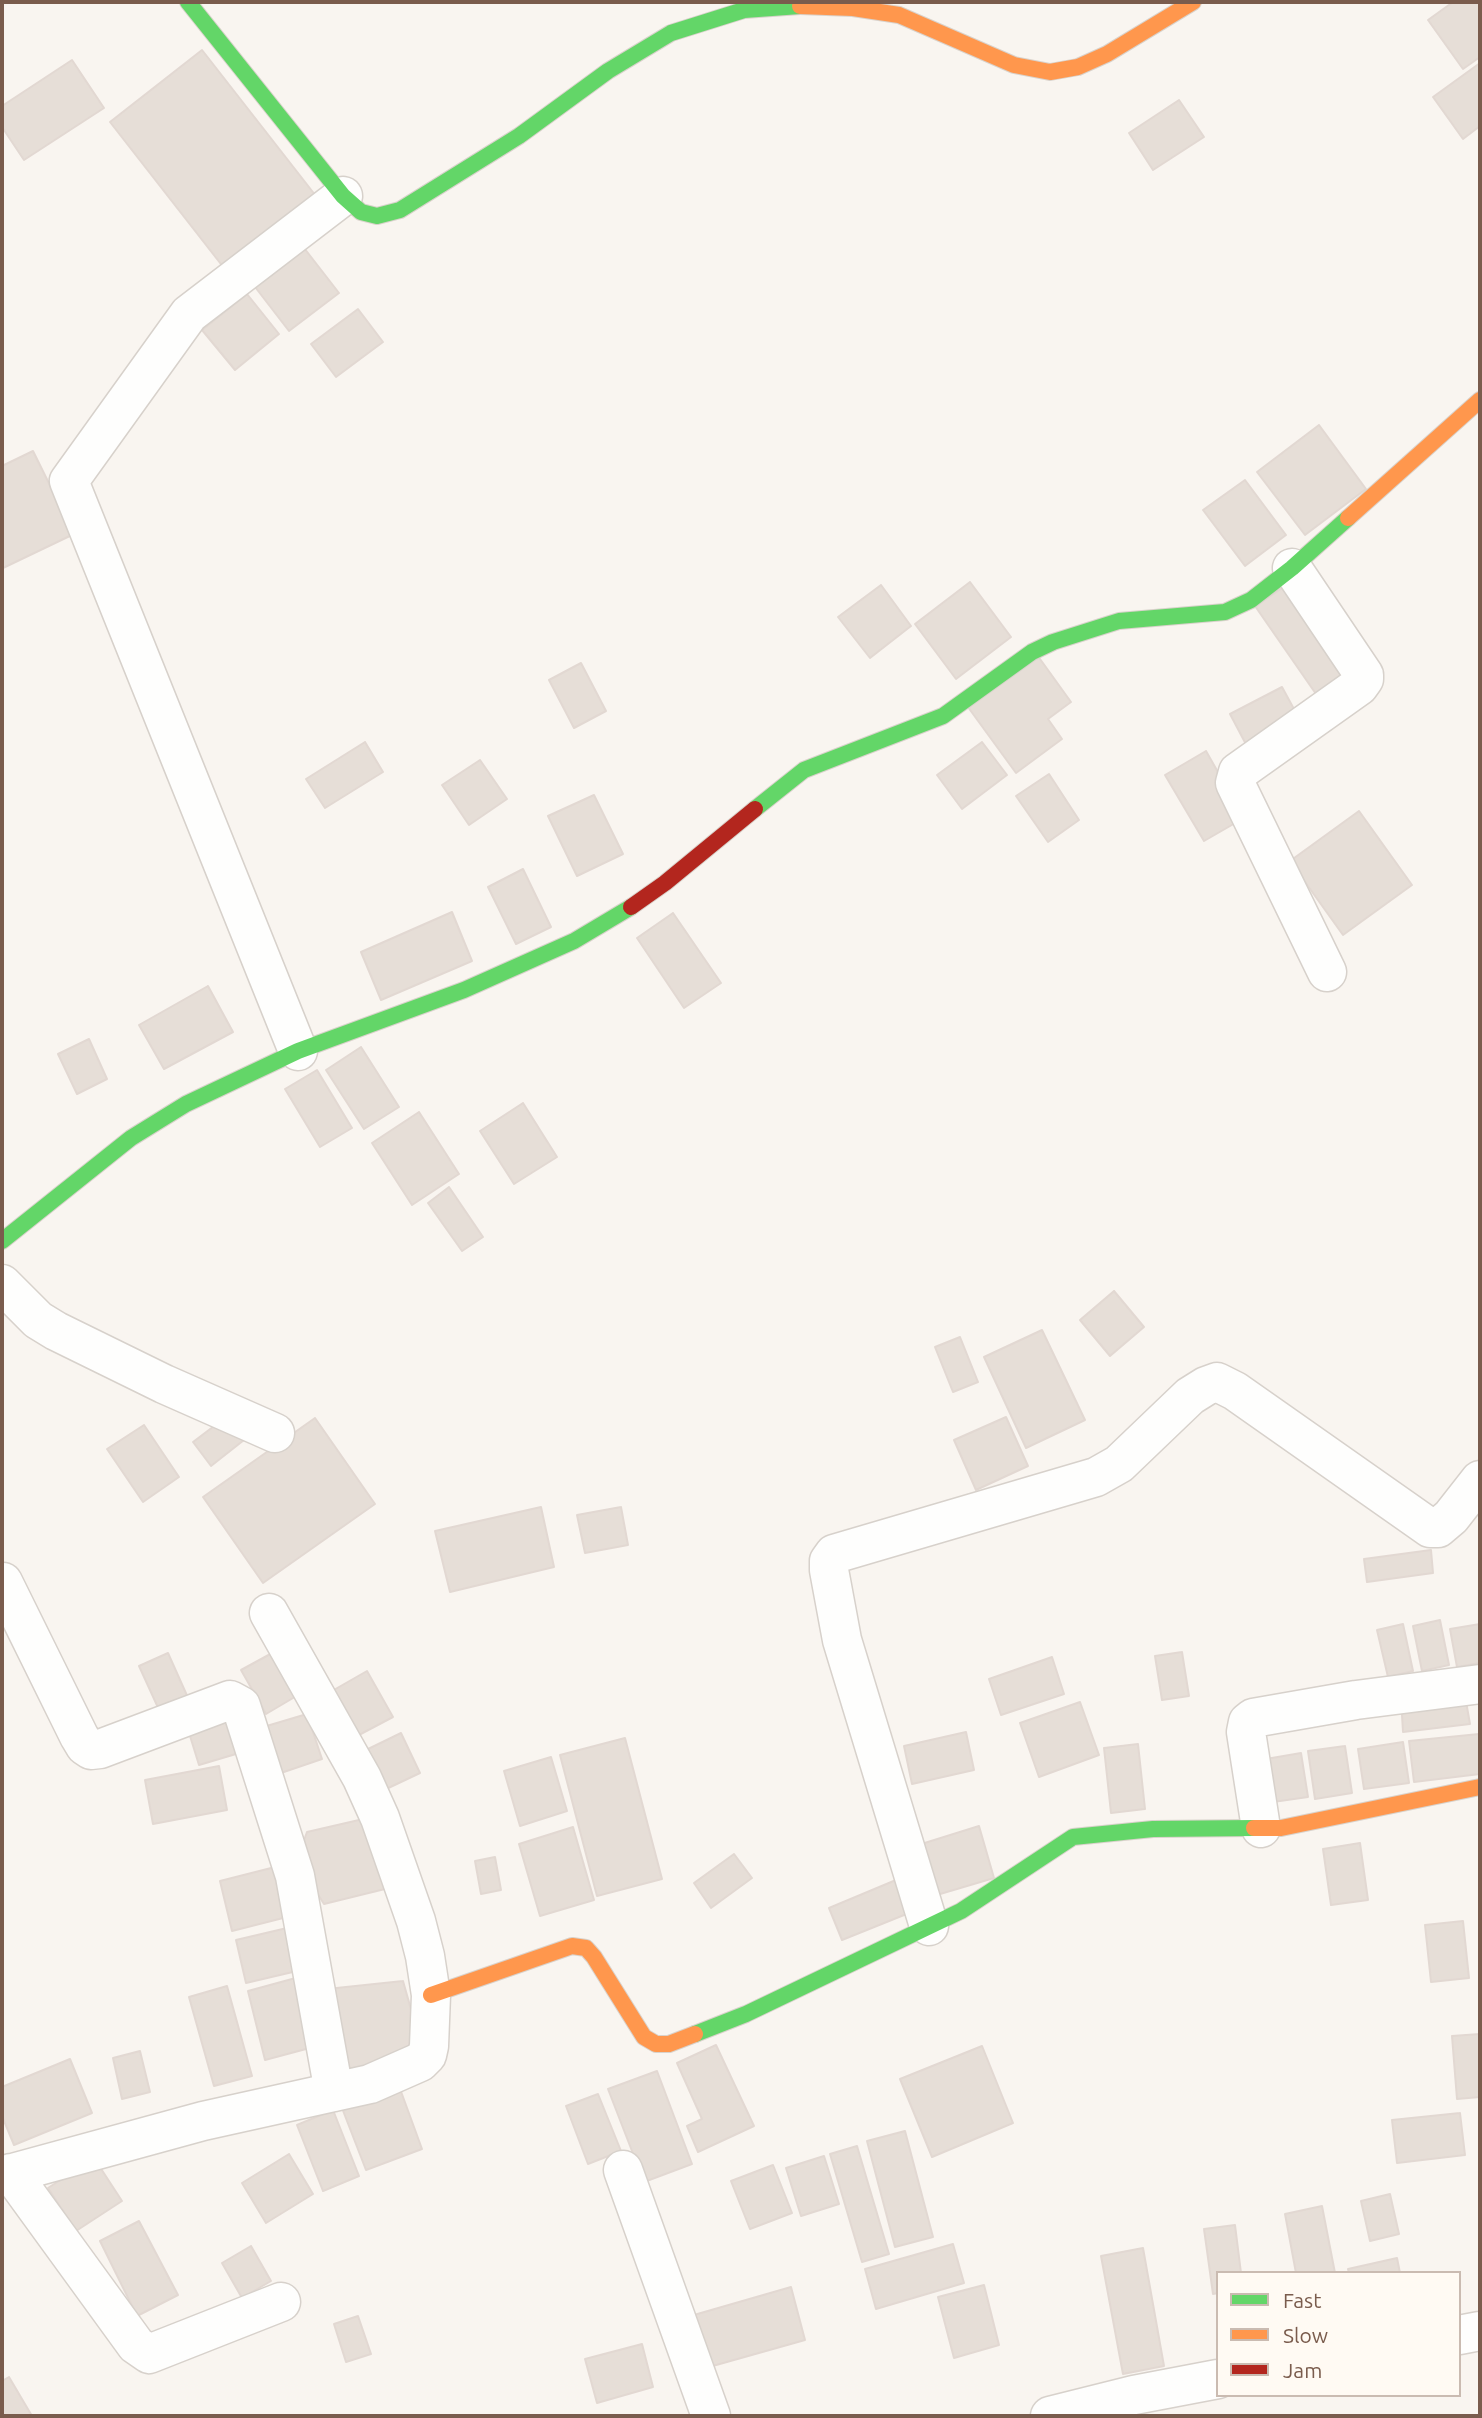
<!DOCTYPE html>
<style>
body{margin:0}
#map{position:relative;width:1482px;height:2418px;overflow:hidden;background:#f9f5f0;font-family:Ubuntu,sans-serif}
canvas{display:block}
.frame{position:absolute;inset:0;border:4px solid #7a5c4d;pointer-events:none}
.legend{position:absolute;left:1216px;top:2271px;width:245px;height:126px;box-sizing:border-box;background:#fffaf3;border:2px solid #cabbb1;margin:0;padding:9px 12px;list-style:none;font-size:21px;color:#7a5c4d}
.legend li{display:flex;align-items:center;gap:14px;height:35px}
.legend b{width:35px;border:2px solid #cabbb1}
</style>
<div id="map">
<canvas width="1482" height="2418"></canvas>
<div class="frame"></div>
<ul class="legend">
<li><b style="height:9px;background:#63d668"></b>Fast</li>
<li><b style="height:9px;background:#ff974d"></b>Slow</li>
<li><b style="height:9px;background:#b3261e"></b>Jam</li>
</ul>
</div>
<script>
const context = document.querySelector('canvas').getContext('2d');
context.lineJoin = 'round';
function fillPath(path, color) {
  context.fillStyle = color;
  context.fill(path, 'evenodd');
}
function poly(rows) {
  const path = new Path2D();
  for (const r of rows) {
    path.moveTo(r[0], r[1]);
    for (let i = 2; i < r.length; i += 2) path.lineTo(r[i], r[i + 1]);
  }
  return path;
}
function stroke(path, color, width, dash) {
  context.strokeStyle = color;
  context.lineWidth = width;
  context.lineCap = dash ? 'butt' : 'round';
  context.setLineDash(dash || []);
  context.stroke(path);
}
const building = poly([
 [1453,2,1480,2,1480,57,1463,69,1428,20,1453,2],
 [202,50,323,205,231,277,110,122,202,50],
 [72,60,104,108,24,160,2,127,2,106,72,60],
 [1480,63,1480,126,1463,139,1433,97,1480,63],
 [1179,100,1204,137,1153,170,1129,133,1179,100],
 [301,244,339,293,289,331,252,283,301,244],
 [247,294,279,334,235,370,202,330,247,294],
 [358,309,383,342,336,377,311,344,358,309],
 [1319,425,1366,489,1305,535,1257,472,1319,425],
 [33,451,74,534,3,568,2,466,33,451],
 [1245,480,1286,535,1245,566,1203,510,1245,480],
 [970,582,1011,637,956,679,915,624,970,582],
 [1290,583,1350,670,1316,694,1255,606,1290,583],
 [881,585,911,626,870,658,838,617,881,585],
 [1035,652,1071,702,1048,719,1062,739,1016,773,965,703,1035,652],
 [581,663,606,711,574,728,549,680,581,663],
 [1282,687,1301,722,1249,750,1230,714,1282,687],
 [365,742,383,772,325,808,306,779,365,742],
 [982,742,1007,775,962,809,937,775,982,742],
 [1206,751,1244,818,1204,841,1165,775,1206,751],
 [480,760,507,799,469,825,442,785,480,760],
 [1049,774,1079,820,1048,842,1016,796,1049,774],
 [594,795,623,854,577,876,548,816,594,795],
 [1359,811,1412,885,1343,935,1290,861,1359,811],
 [523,869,551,927,516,944,488,887,523,869],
 [452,912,472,961,381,1000,361,952,452,912],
 [673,913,721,983,684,1008,637,938,673,913],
 [208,986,233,1032,164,1069,139,1025,208,986],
 [89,1039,107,1079,77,1094,58,1054,89,1039],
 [361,1047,399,1107,364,1129,326,1070,361,1047],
 [317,1070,352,1128,320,1147,285,1089,317,1070],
 [523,1103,557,1157,514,1184,480,1131,523,1103],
 [419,1112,459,1174,412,1205,372,1143,419,1112],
 [449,1187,483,1237,462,1251,428,1203,449,1187],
 [1114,1291,1144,1327,1110,1356,1080,1320,1114,1291],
 [1042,1330,1085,1420,1026,1448,984,1357,1042,1330],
 [960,1337,978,1382,953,1392,935,1347,960,1337],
 [226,1417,244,1440,211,1466,193,1442,226,1417],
 [1006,1417,1028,1466,976,1490,954,1440,1006,1417],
 [315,1418,375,1504,263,1583,203,1497,315,1418],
 [144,1425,179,1477,143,1502,107,1449,144,1425],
 [541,1507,554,1567,450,1592,435,1531,541,1507],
 [621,1507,628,1545,585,1553,577,1515,621,1507],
 [1431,1550,1433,1573,1367,1582,1364,1559,1431,1550],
 [1440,1620,1449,1665,1422,1671,1413,1626,1440,1620],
 [1403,1624,1413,1671,1388,1677,1377,1630,1403,1624],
 [1480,1624,1480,1663,1457,1667,1450,1629,1480,1624],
 [285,1646,310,1688,266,1714,241,1670,285,1646],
 [1182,1652,1189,1696,1162,1700,1155,1656,1182,1652],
 [168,1653,189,1700,160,1712,139,1666,168,1653],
 [1052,1657,1064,1694,1001,1715,989,1679,1052,1657],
 [367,1671,393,1717,357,1736,332,1691,367,1671],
 [1464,1690,1470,1724,1403,1732,1401,1698,1464,1690],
 [1080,1702,1099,1755,1039,1777,1020,1723,1080,1702],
 [233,1708,246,1751,199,1765,186,1723,233,1708],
 [307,1714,322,1759,275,1775,260,1728,307,1714],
 [966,1732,974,1770,912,1784,904,1746,966,1732],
 [401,1733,420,1773,382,1791,364,1751,401,1733],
 [1479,1734,1480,1774,1414,1782,1409,1741,1479,1734],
 [625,1738,662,1879,597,1896,560,1755,625,1738],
 [1403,1742,1409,1783,1364,1789,1358,1749,1403,1742],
 [1138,1744,1145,1809,1111,1813,1104,1748,1138,1744],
 [1345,1746,1352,1793,1315,1799,1308,1751,1345,1746],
 [1301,1753,1308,1797,1273,1802,1266,1759,1301,1753],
 [551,1757,567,1811,520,1826,504,1771,551,1757],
 [219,1766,227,1810,153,1824,145,1780,219,1766],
 [372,1817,389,1888,324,1904,312,1885,303,1843,307,1832,372,1817],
 [979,1826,994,1878,930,1897,915,1846,979,1826],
 [573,1827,594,1900,540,1916,519,1844,573,1827],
 [1360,1843,1368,1900,1331,1905,1323,1849,1360,1843],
 [734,1854,752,1878,711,1908,694,1883,734,1854],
 [495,1857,501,1890,481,1894,475,1861,495,1857],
 [279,1866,291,1916,232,1931,220,1881,279,1866],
 [896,1880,909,1913,842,1940,829,1908,896,1880],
 [1463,1921,1469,1978,1431,1982,1425,1925,1463,1921],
 [287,1928,297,1971,246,1983,236,1940,287,1928],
 [303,1976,321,2045,265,2060,248,1991,303,1976],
 [403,1981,414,2020,408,2054,374,2073,335,2065,327,1989,403,1981],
 [227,1986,252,2076,214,2086,189,1997,227,1986],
 [1480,2034,1480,2097,1457,2099,1452,2036,1480,2034],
 [716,2045,754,2126,698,2152,687,2126,702,2119,677,2063,716,2045],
 [982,2046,1013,2123,932,2157,900,2079,982,2046],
 [140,2051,150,2092,122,2099,113,2058,140,2051],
 [70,2059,92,2113,14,2145,2,2116,2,2087,70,2059],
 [657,2071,692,2164,644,2182,608,2089,657,2071],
 [399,2086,422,2149,366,2170,342,2108,399,2086],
 [598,2094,621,2151,588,2164,566,2106,598,2094],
 [333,2110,359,2176,323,2191,297,2125,333,2110],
 [1460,2113,1465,2155,1397,2163,1392,2120,1460,2113],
 [905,2131,933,2237,895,2247,867,2141,905,2131],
 [857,2146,889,2254,862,2262,830,2154,857,2146],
 [289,2154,313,2194,266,2223,242,2183,289,2154],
 [824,2156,839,2204,801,2216,786,2168,824,2156],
 [94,2158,122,2201,76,2231,48,2188,94,2158],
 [773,2165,792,2213,750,2229,731,2181,773,2165],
 [1390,2194,1399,2234,1370,2241,1361,2201,1390,2194],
 [1322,2206,1335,2273,1296,2273,1285,2214,1322,2206],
 [139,2221,178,2295,137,2316,100,2241,139,2221],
 [1235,2225,1241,2273,1218,2273,1218,2293,1213,2294,1204,2229,1235,2225],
 [953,2244,964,2283,876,2309,865,2269,953,2244],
 [251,2246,271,2281,242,2298,222,2263,251,2246],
 [1143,2248,1164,2366,1123,2374,1101,2256,1143,2248],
 [1397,2258,1400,2273,1349,2273,1348,2269,1397,2258],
 [984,2285,999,2345,954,2358,938,2297,984,2285],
 [791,2287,805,2340,702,2369,687,2317,791,2287],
 [358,2316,371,2354,346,2362,334,2324,358,2316],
 [642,2344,653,2387,597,2403,585,2359,642,2344],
 [9,2377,32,2416,2,2416,2,2381,9,2377]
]);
const street = poly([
 [1292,568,1364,675,1364,679,1359,686,1238,772,1235,783,1327,972],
 [298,1051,69,481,189,314,343,196],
 [2,1284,38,1320,56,1331,164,1384,275,1433],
 [3,1582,79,1736,85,1746,91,1750,100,1749,230,1700,241,1706,295,1876,334,2092],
 [1261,1828,1246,1732,1248,1722,1253,1718,1356,1700,1480,1684],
 [929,1926,842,1640,829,1570,829,1561,834,1554,1096,1477,1119,1464,1190,1396,1206,1386,1217,1382,1235,1391,1430,1528,1438,1528,1451,1517,1480,1480],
 [623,2170,711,2416],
 [11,2173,136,2345,149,2354,281,2302],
 [2,2176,203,2121,370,2084,420,2062,427,2055,429,2046,431,1995,425,1956,416,1921,380,1818,362,1778,269,1613],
 [1459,2335,1480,2331],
 [1050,2416,1134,2395,1218,2379]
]);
const fast = poly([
 [188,2,343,196,361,212,377,216,400,210,519,136,608,71,671,33,744,10,800,6],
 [755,809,804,770,943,716,1032,652,1053,642,1119,621,1225,612,1251,600,1292,568,1348,518],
 [2,1241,131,1138,186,1104,298,1051,464,990,574,941,631,907],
 [695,2034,746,2014,961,1911,1073,1837,1153,1829,1254,1828]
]);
const slow = poly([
 [800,6,853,8,899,15,1014,65,1050,72,1078,67,1107,54,1193,2],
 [1348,518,1480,400],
 [1254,1828,1281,1828,1480,1787],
 [431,1995,572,1946,586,1948,594,1957,644,2037,656,2044,669,2044,695,2034]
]);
const jam = poly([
 [631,907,665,883,755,809]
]);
fillPath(building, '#e6ded7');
stroke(building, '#e2d8d2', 2);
stroke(street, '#d7d1cb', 41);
stroke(fast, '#d9d2cb', 18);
stroke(slow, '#d9d2cb', 18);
stroke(jam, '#d9d2cb', 18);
stroke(street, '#fefefd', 38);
stroke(fast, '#63d668', 16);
stroke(slow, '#ff974d', 16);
stroke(jam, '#b3261e', 16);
</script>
